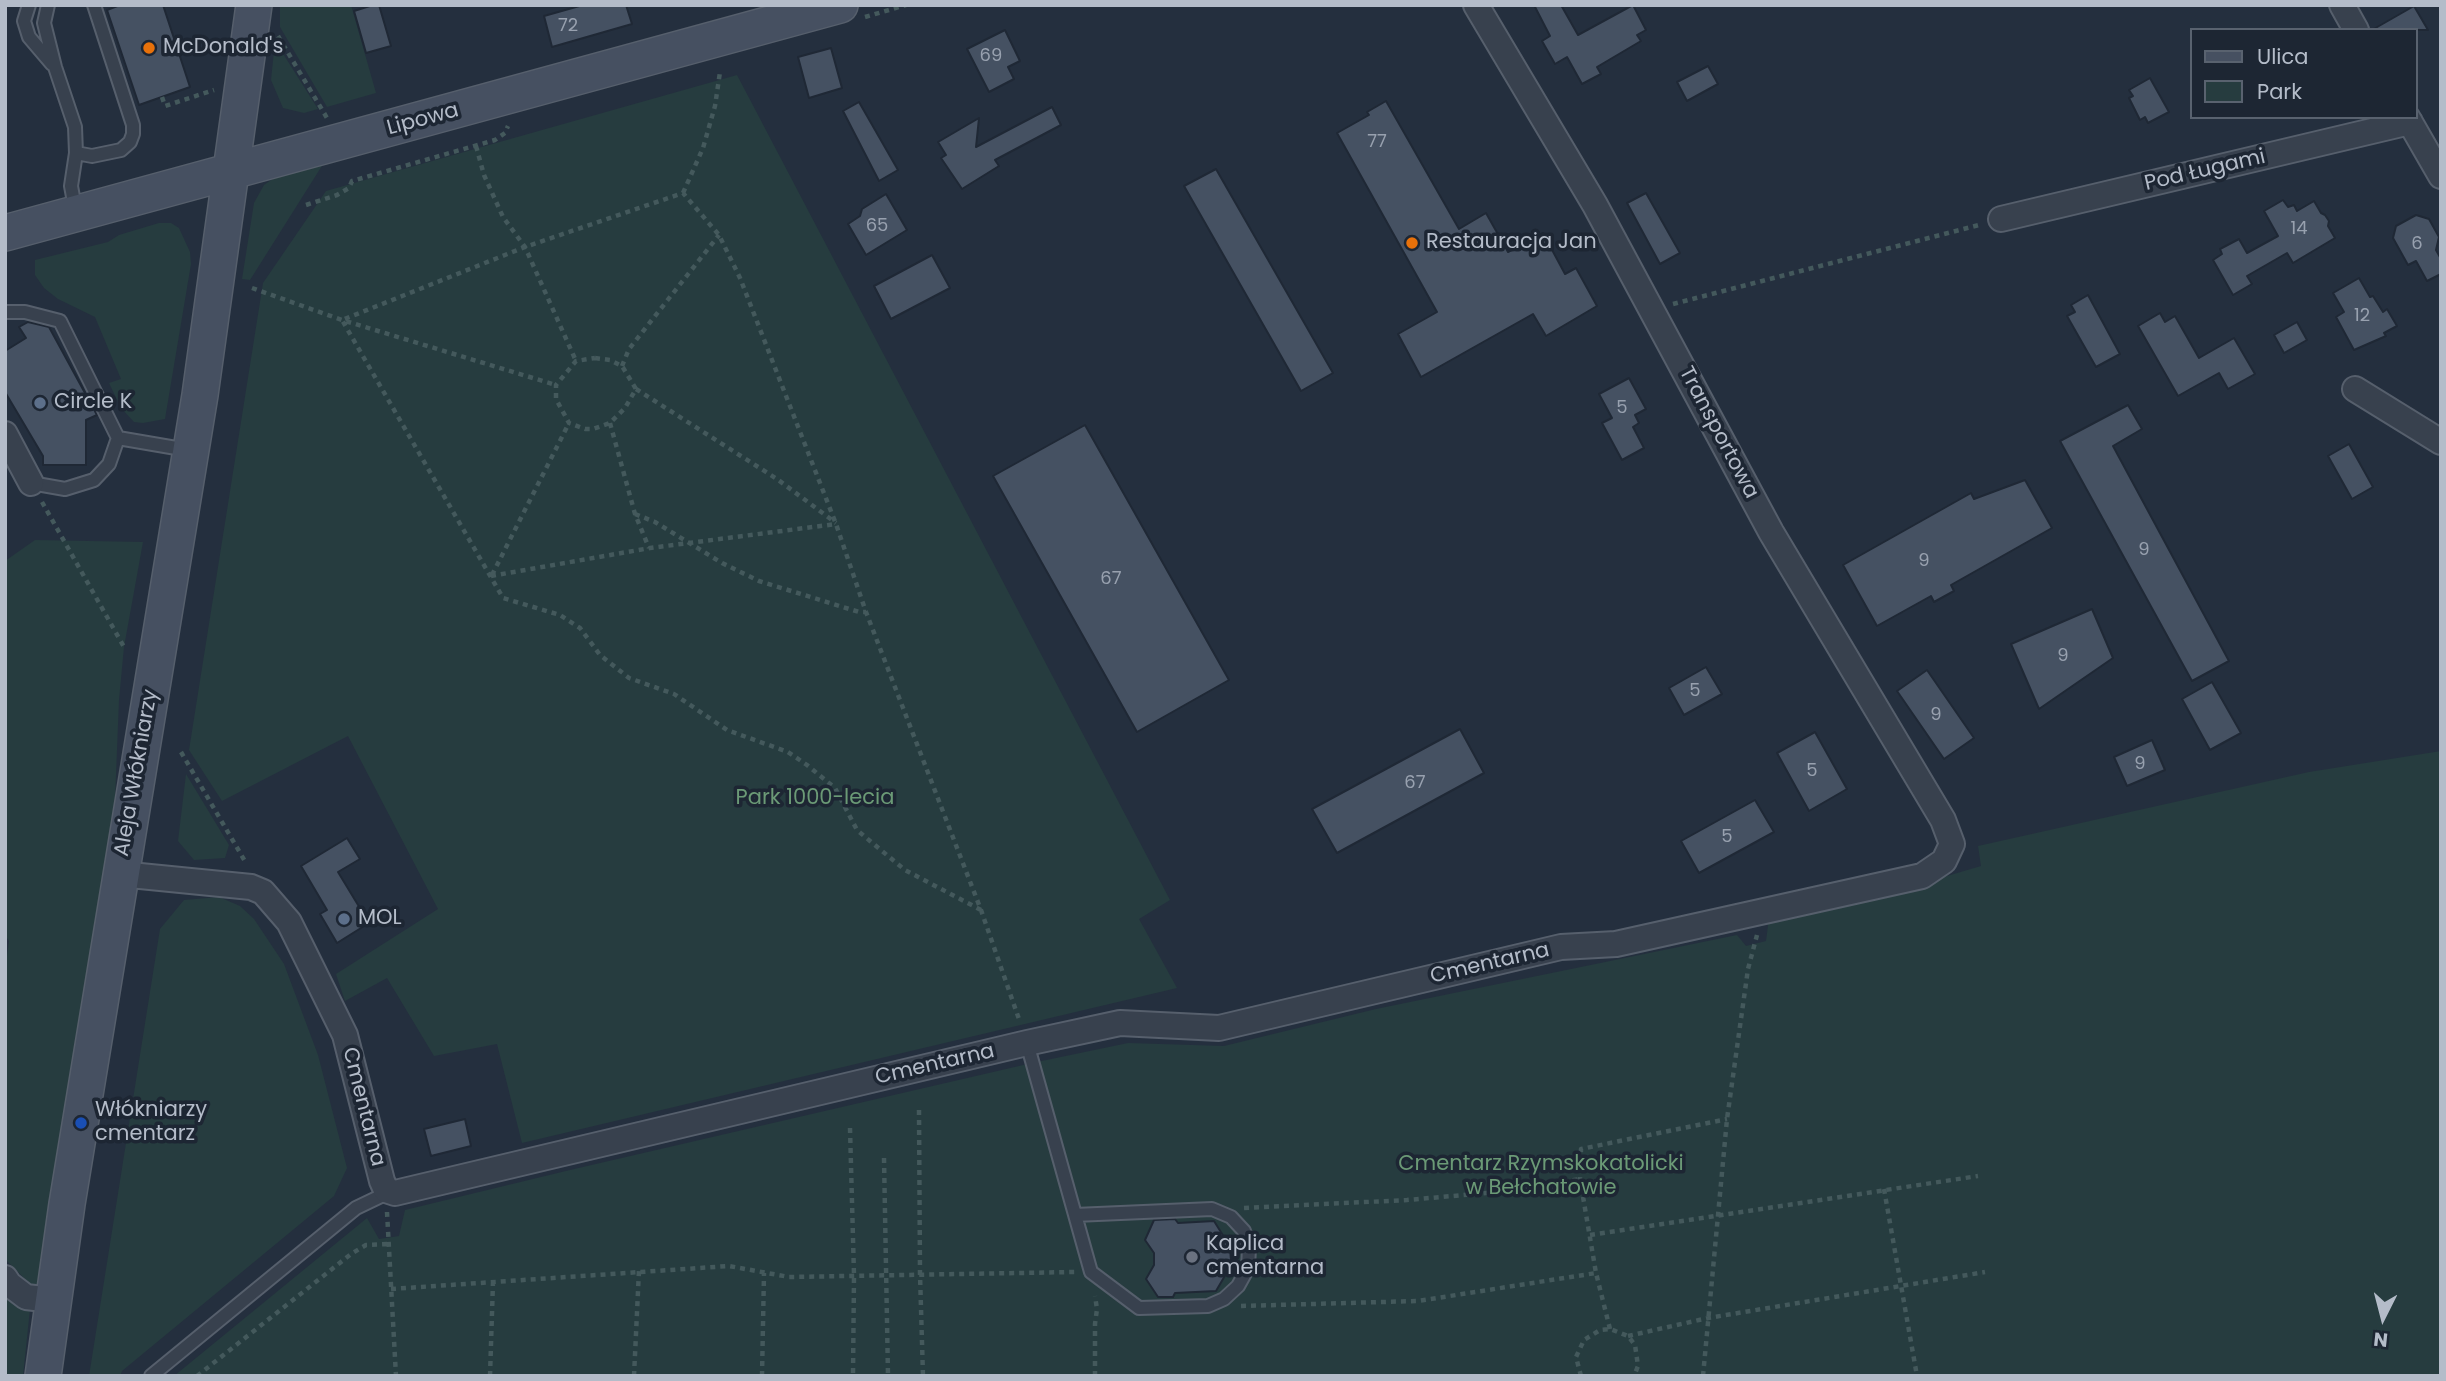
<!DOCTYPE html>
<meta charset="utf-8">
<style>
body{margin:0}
#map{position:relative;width:2446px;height:1381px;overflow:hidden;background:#242f3e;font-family:Poppins,sans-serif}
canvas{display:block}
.frame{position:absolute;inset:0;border:7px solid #b4bcc9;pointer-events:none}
.legend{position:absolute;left:2190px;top:28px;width:228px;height:91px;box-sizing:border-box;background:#1d2633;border:2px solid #59626f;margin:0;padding:9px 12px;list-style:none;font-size:21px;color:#b4bcc9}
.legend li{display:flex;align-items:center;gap:14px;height:35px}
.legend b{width:35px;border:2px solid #59626f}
.north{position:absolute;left:2348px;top:1283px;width:70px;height:70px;-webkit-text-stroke:5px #1d2633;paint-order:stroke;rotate:186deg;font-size:19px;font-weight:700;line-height:28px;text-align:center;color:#b4bcc9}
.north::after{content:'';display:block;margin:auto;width:24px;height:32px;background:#b4bcc9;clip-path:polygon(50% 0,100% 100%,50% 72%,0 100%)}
</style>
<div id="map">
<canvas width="2446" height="1381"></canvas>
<div class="frame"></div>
<ul class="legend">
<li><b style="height:9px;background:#465061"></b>Ulica</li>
<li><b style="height:19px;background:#263c3f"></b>Park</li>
</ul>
<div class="north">N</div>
</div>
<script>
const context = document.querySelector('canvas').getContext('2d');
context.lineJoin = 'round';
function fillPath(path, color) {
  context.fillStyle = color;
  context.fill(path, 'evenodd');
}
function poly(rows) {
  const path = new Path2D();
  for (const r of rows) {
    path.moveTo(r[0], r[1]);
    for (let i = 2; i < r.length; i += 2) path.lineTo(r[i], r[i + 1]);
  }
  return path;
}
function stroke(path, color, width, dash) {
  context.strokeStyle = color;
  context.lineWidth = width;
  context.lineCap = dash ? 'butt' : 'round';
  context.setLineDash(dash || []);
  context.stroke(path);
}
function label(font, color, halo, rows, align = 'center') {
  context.font = font + ' Poppins,sans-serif';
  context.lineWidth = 7;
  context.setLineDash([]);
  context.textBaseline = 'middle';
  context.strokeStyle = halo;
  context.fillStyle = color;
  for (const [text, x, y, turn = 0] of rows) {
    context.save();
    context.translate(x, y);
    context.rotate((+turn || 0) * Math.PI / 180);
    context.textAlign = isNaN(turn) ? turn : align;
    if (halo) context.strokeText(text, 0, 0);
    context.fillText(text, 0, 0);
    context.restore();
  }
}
const green = poly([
 [280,5,351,5,376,93,327,107,280,27],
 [275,41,318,109,304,113,283,108,271,80],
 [737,75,1170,900,1139,919,1177,988,522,1143,497,1044,434,1056,387,978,345,1001,336,974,438,909,348,736,222,801,189,750,263,283,326,191],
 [325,161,250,280,242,279,254,203,264,185,281,173],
 [159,223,171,223,179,228,190,252,191,264,165,419,143,423,134,422,121,408,109,383,121,379,95,317,58,299,44,288,35,275,35,260,108,242,119,235],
 [35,540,143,542,124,647,119,700,115,800,39,1298,25,1279,5,1259,5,970,9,941,5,935,5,561],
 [2441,751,2441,1376,174,1376,367,1218,379,1239,399,1236,405,1210,570,1170,1032,1063,1128,1043,1224,1046,1376,1009,1737,935,1746,946,1766,941,1769,918,1937,879,1981,866,1978,846,2309,772],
 [186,774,229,845,225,858,194,860,178,841],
 [219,897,240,906,254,919,284,964,318,1055,347,1168,334,1196,122,1371,120,1376,89,1376,160,929,184,900],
 [5,1294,30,1309,23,1376,5,1376]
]);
const building = poly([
 [120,5,163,5,190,87,139,105,107,10,120,5],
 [373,5,379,5,391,46,366,53,354,11,373,5],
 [583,5,626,5,632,24,552,47,544,16,583,5],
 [1534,5,1561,5,1578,35,1633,5,1646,30,1637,35,1641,41,1597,67,1601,74,1582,84,1567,57,1555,64,1542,41,1550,36,1534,5],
 [2414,6,2428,30,2372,30,2414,6],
 [1005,30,1020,61,1008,67,1014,79,989,92,967,49,1005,30],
 [831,48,842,88,809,98,798,57,831,48],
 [1708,66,1718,84,1687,101,1677,82,1708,66],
 [2150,78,2169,112,2148,123,2145,117,2140,120,2129,98,2133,96,2129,90,2150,78],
 [1386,101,1459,229,1486,213,1508,252,1543,233,1565,274,1576,268,1597,306,1546,336,1533,314,1421,377,1398,334,1437,312,1337,133,1369,115,1367,112,1386,101],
 [859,102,898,170,879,181,843,111,859,102],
 [1052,107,1061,125,995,160,999,166,962,189,941,158,946,155,938,142,979,118,976,147,1052,107],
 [1216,169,1333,373,1301,391,1184,186,1216,169],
 [1646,193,1680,253,1660,264,1627,203,1646,193],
 [886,194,907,230,866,255,848,224,860,216,862,209,886,194],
 [2283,200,2288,207,2294,205,2297,211,2314,201,2321,213,2325,215,2329,221,2328,226,2335,238,2293,263,2287,253,2247,276,2252,284,2233,295,2213,260,2222,254,2220,249,2239,239,2247,253,2278,236,2264,211,2283,200],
 [2416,215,2429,219,2439,237,2436,250,2441,259,2441,274,2427,281,2416,261,2408,265,2393,238,2396,226,2416,215],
 [932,255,950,288,891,319,874,286,932,255],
 [2359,278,2370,297,2373,296,2383,312,2387,309,2397,326,2384,333,2386,336,2354,350,2336,317,2344,312,2333,293,2359,278],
 [2088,295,2120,354,2096,367,2067,316,2075,312,2071,305,2088,295],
 [2160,313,2165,322,2175,316,2199,358,2234,338,2255,374,2228,389,2219,373,2178,396,2138,326,2160,313],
 [28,322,49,327,97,415,86,420,86,465,43,465,43,456,5,392,5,351,26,338,19,327,28,322],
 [2297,322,2307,340,2284,353,2274,335,2297,322],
 [1629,378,1646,409,1635,415,1639,423,1633,427,1644,448,1622,460,1602,423,1612,418,1599,394,1629,378],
 [2128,405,2142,429,2113,446,2229,661,2192,681,2060,441,2128,405],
 [1085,425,1229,680,1137,732,993,476,1085,425],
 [2349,444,2373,487,2352,499,2328,456,2349,444],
 [2025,480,2052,528,1951,585,1954,591,1934,602,1931,596,1877,626,1843,565,1971,493,1974,499,2025,480],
 [2092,609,2113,658,2039,709,2011,644,2092,609],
 [1706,667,1722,694,1684,715,1669,688,1706,667],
 [1927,670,1974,738,1944,759,1897,691,1927,670],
 [2212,682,2241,733,2210,750,2182,699,2212,682],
 [1460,729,1484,773,1337,853,1312,809,1460,729],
 [1815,732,1847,789,1809,811,1777,753,1815,732],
 [2152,740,2165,770,2127,786,2114,757,2152,740],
 [1755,800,1774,832,1699,873,1681,841,1755,800],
 [347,838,360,859,338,872,369,923,337,943,320,914,327,910,301,866,347,838],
 [465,1119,471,1146,431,1156,424,1129,465,1119],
 [1175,1219,1178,1223,1214,1221,1224,1237,1236,1237,1230,1248,1231,1261,1236,1271,1226,1274,1216,1291,1175,1293,1173,1297,1158,1297,1146,1279,1154,1265,1154,1253,1145,1240,1154,1220,1175,1219]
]);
const path = poly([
 [865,17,906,5],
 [278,36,327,118],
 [162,97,165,106,214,90],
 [476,146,484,175,503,217,525,247,576,361],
 [683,193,703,148,715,106,720,72],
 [306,205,337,195,349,188,352,181,495,140,505,133,508,126],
 [252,288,342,320,556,385],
 [1673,304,1979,225],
 [595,358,610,360,622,366,636,389,625,408,610,423,593,429,585,429,569,423,556,399,556,385,576,361,595,358],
 [622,366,629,349,719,235],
 [636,389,777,479,836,523],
 [610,423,635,514,649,548],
 [42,502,124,647],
 [635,514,655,522,722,563,759,581,859,612,866,612],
 [492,575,569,423],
 [491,576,650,548,836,524],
 [181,752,246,863],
 [981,910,905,870,870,841,857,830,835,788,807,765,788,752,727,730,674,694,629,678,600,655,580,628,560,615,503,598,342,320,525,247,683,193,719,235,740,278,836,524,866,612,981,910,1020,1022],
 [919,1110,920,1274,923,1376],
 [850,1128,854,1275,853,1376],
 [884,1158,888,1376],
 [1884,1189,1917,1376],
 [1244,1208,1407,1200,1498,1192,1580,1179],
 [387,1212,396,1376],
 [1590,1235,1978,1176],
 [391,1289,729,1266,789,1277,1075,1272],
 [1241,1306,1418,1301,1596,1273],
 [1610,1329,1596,1273,1580,1179,1581,1149,1727,1119],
 [1628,1336,1708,1318,1985,1272],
 [197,1376,351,1254,366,1245,389,1244],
 [490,1376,493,1282],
 [634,1376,639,1270],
 [762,1376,764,1273],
 [1095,1376,1095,1324,1097,1309,1095,1296],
 [1581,1376,1576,1357,1584,1340,1600,1330,1610,1329,1628,1336,1635,1345,1638,1366,1634,1376],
 [1703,1376,1727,1119,1748,969,1757,935]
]);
const lane = poly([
 [29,5,24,21,29,37,52,64],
 [48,5,44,23,55,67,75,127,76,153,71,186,76,213],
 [76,153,92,156,121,150,130,142,133,134,133,125,94,5],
 [5,312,25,312,60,321,118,438],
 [31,483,65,489,94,480,109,464,118,438,188,450],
 [1027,1043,1091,1272,1139,1308,1208,1306,1224,1299,1238,1286,1248,1268,1249,1248,1244,1231,1231,1217,1212,1209,1075,1215],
 [151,1376,356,1208,381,1196,386,1190]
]);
const street = poly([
 [2342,5,2356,30],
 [2407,117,2441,176],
 [2001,219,2410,122],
 [2355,389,2441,442],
 [5,434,31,483],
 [120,874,251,887,263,892,289,922,345,1035,382,1181,386,1190,395,1193,1027,1043,1120,1023,1219,1028,1561,947,1616,944,1922,876,1944,861,1952,844,1943,820,1771,532,1595,205,1476,5],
 [5,1278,9,1284,26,1297,52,1300]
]);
const secondary = poly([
 [5,233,840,5],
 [43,1376,67,1204,200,395,254,5]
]);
const markers = [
 [149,48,7,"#e8710a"],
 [1412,243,7,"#e8710a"],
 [40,403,7,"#5c6f8a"],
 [344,919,7,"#5c6f8a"],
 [81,1123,7,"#1a4fb4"],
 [1192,1257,7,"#6b7280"]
];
const numberNames = [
 ["72",568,26],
 ["69",991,56],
 ["77",1377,142],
 ["65",877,226],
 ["14",2299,229],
 ["6",2417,244],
 ["12",2362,316],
 ["5",1622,408],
 ["9",2144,550],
 ["9",1924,561],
 ["67",1111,579],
 ["9",2063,656],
 ["5",1695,691],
 ["9",1936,715],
 ["9",2140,764],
 ["5",1812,771],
 ["67",1415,783],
 ["5",1727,837]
];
const poiNames = [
 ["McDonald's",163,48],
 ["Restauracja Jan",1426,243],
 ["Circle K",54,403],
 ["MOL",358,919],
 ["Włókniarzy",95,1111],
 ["cmentarz",95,1135],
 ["Kaplica",1206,1245],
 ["cmentarna",1206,1269]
];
const streetNames = [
 ["Lipowa",423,120,-15],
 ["Pod Ługami",2205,171,-13],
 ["Transportowa",1718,433,62],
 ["Aleja Włókniarzy",137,773,-80],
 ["Cmentarna",1490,964,-13],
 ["Cmentarna",935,1065,-13],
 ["Cmentarna",363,1107,76]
];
const parkNames = [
 ["Park 1000-lecia",815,799],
 ["Cmentarz Rzymskokatolicki",1541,1165],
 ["w Bełchatowie",1541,1189]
];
fillPath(green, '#263c3f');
fillPath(building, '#455162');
stroke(building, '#1f2835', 2);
stroke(lane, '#565f6c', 16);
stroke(street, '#565f6c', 28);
stroke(secondary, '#565f6c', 38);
stroke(path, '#44595c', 4.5, [5, 5]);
stroke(lane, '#38414e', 12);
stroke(street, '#38414e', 24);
stroke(secondary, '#465061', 35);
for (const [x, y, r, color] of markers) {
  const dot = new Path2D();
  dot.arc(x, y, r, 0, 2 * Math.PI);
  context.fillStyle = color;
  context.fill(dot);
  stroke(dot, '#1d2633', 2.5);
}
label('18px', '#98a1af', null, numberNames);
label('21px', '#b4bcc9', '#1d2633', poiNames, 'left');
label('21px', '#b4bcc9', '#1d2633', streetNames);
label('21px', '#6b9a76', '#1d2633', parkNames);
</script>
